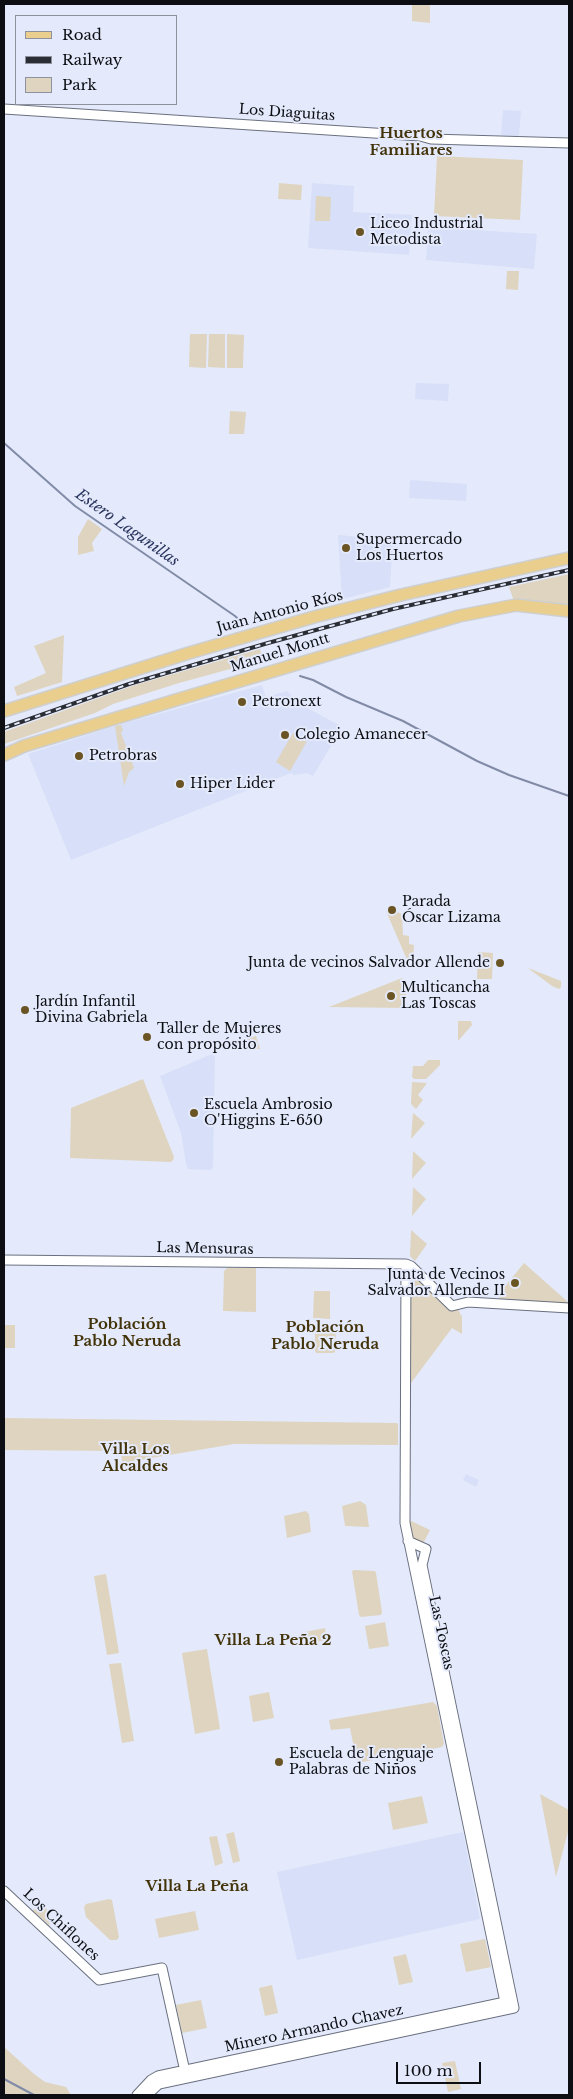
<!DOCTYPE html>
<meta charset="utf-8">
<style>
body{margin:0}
#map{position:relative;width:573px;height:2099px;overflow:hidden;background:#e4eafb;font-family:"Libre Baskerville",serif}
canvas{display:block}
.frame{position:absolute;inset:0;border:5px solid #0c0e13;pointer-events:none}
.legend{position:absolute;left:15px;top:15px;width:162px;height:90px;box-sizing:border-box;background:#e4eafb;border:1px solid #8e929e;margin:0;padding:6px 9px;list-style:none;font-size:15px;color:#0c0e13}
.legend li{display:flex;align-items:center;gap:10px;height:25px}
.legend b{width:25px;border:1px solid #8e929e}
.scale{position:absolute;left:396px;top:2062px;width:85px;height:22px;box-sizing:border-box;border:2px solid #0c0e13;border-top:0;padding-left:6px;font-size:15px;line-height:18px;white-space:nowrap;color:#0c0e13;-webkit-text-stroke:4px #e4eafb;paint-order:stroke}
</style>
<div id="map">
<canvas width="573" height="2099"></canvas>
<div class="frame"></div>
<ul class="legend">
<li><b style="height:6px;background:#e9ce8d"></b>Road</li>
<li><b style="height:6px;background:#2a2d34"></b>Railway</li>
<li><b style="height:14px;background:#ded4bf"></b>Park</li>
</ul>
<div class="scale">100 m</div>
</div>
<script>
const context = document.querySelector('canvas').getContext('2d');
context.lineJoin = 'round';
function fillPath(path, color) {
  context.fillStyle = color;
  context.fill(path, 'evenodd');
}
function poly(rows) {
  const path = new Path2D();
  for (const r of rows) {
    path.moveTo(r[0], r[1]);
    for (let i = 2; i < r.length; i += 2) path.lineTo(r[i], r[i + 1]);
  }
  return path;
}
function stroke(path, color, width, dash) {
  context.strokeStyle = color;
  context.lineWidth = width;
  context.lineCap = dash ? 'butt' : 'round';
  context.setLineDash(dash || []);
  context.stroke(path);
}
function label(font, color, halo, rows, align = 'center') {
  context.font = font + ' "Libre Baskerville",serif';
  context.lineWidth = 4;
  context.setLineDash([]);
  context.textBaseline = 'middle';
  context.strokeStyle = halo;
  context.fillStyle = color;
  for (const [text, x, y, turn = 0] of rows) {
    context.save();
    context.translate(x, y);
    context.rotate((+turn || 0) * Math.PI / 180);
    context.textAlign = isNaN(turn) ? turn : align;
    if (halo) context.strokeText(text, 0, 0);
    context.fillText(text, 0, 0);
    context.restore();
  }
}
const built = poly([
 [503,110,521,111,519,136,501,135],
 [312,183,354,186,353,212,412,215,409,255,308,248],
 [428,227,537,234,534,269,426,260],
 [416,383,449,384,448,401,415,399],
 [410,480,467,484,466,501,409,498],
 [338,535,393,540,390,587,342,599],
 [262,685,266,697,287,691,298,703,339,725,340,731,313,776,307,773,294,775,291,773,71,860,28,754,115,726],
 [212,1054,215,1057,213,1168,210,1170,188,1169,186,1164,181,1133,160,1076],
 [466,1474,479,1480,476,1487,463,1480],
 [463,1832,480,1919,297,1960,277,1872]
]);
const green = poly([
 [412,4,430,4,430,23,412,21],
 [437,156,523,160,520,220,434,216],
 [279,183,302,185,301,200,278,199],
 [316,196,331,197,330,221,315,221],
 [507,271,519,271,518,290,506,289],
 [190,334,207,334,206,368,189,367],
 [209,334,225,334,225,368,208,367],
 [227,334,244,335,243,368,227,368],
 [230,411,246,412,244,434,229,434],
 [88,519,102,529,92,543,94,551,78,555,78,537],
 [569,574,569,608,514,601,509,587],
 [64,635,62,682,17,696,14,687,46,673,34,646],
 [260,649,263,660,179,683,113,704,95,713,4,744,4,732,135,685],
 [121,725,123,730,121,733,134,768,129,772,124,786,115,726],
 [293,733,307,741,290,771,276,762],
 [387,908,402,914,403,935,409,936,409,944,414,945,413,961,408,962,386,911],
 [478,952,493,953,492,979,477,979],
 [528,968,561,981,561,987,559,989,552,986],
 [402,978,406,982,406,1008,329,1007],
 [458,1021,471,1021,472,1025,458,1041],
 [256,1036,260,1049,227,1049,225,1047],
 [428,1060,440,1060,440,1065,426,1079,414,1079,412,1077,413,1066,423,1066],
 [143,1079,174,1157,173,1160,171,1162,70,1158,71,1108],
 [412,1082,427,1083,418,1095,423,1100,416,1109,411,1104],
 [413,1113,425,1123,411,1139],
 [413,1151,426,1163,412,1179],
 [413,1187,426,1199,412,1216],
 [411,1230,427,1244,415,1261,410,1256],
 [524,1263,569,1303,569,1305,500,1300,498,1295],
 [227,1268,256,1268,256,1312,223,1311,224,1271],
 [409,1269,437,1299,449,1308,458,1308,461,1316,462,1315,462,1334,452,1328,411,1383],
 [314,1291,330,1291,330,1319,313,1318],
 [4,1325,15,1325,15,1348,4,1348],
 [315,1327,333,1327,336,1330,335,1352,333,1353,316,1353,315,1351],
 [4,1418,397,1423,398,1424,398,1445,234,1444,122,1463,121,1451,4,1450],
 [360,1501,366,1505,369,1527,345,1526,342,1506],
 [306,1511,309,1514,311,1532,287,1538,284,1516],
 [409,1520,430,1530,423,1544,412,1539],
 [354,1570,375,1571,376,1573,382,1612,381,1615,361,1617,359,1615,352,1571],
 [106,1574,119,1653,107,1655,94,1576],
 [385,1622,389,1646,369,1649,365,1626],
 [325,1628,327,1640,302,1644,300,1633],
 [207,1649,220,1729,195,1734,182,1653],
 [121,1663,134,1741,122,1743,109,1664],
 [269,1692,274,1718,253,1722,249,1696],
 [433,1702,437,1706,444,1744,442,1747,357,1763,350,1728,331,1730,329,1720],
 [540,1794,569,1810,569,1828,556,1877],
 [422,1796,428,1823,393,1830,388,1803],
 [234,1832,240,1861,233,1863,226,1834],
 [217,1836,223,1863,215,1866,209,1837],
 [109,1899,112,1900,119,1937,117,1940,110,1940,86,1917,84,1907,86,1904],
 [46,1907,50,1926,32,1910],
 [195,1911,199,1930,159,1938,155,1919],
 [485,1939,491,1967,466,1972,460,1944],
 [406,1954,413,1982,399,1985,393,1957],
 [272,1985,278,2013,265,2016,259,1988],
 [201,2000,207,2028,182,2033,176,2005],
 [4,2047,34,2074,45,2082,66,2087,71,2095,4,2095],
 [455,2061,461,2089,448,2092,442,2063]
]);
const stream = poly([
 [4,443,75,506,235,616,243,624],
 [300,676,313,680,346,697,403,721,477,761,509,775,569,796],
 [4,2079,34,2095]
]);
const tertiary = poly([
 [4,109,420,136,431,139,569,143],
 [4,1260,406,1264,411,1266,452,1306,468,1302,569,1308],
 [4,1891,99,1980,162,1968,186,2076],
 [137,2095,151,2080,158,2076,505,2002,405,1523,406,1264],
 [147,2095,159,2084,514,2008,422,1565,426,1549,408,1541]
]);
const primary = poly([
 [4,711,189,653,314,617,401,595,569,558],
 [4,755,24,746,176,700,459,616,516,605,569,611]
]);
const rail = poly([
 [4,728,129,684,268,643,393,609,569,570]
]);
const markers = [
 [360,232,5,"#6a5423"],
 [346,548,5,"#6a5423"],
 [242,702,5,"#6a5423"],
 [285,735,5,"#6a5423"],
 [79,756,5,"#6a5423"],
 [180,784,5,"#6a5423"],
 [392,910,5,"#6a5423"],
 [500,963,5,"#6a5423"],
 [391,996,5,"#6a5423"],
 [25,1010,5,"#6a5423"],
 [147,1037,5,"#6a5423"],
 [194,1113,5,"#6a5423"],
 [515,1283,5,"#6a5423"],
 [279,1762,5,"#6a5423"]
];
const streetNames = [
 ["Los Diaguitas",287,113,4],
 ["Juan Antonio Ríos",280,612,-15],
 ["Manuel Montt",280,653,-17],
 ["Las Mensuras",205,1249,1],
 ["Las Toscas",441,1633,78],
 ["Los Chiflones",61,1925,43],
 ["Minero Armando Chavez",314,2029,-12]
];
const poiNames = [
 ["Liceo Industrial",370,224],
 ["Metodista",370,240],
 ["Supermercado",356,540],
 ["Los Huertos",356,556],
 ["Petronext",252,702],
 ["Colegio Amanecer",295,735],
 ["Petrobras",89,756],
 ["Hiper Lider",190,784],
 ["Parada",402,902],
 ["Óscar Lizama",402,918],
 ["Junta de vecinos Salvador Allende",490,963,"right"],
 ["Multicancha",401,988],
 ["Las Toscas",401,1004],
 ["Jardín Infantil",35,1002],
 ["Divina Gabriela",35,1018],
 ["Taller de Mujeres",157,1029],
 ["con propósito",157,1045],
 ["Escuela Ambrosio",204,1105],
 ["O'Higgins E-650",204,1121],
 ["Junta de Vecinos",505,1275,"right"],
 ["Salvador Allende II",505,1291,"right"],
 ["Escuela de Lenguaje",289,1754],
 ["Palabras de Niños",289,1770]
];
const neighbourhoodNames = [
 ["Huertos",411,134],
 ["Familiares",411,151],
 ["Población",127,1325],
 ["Pablo Neruda",127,1342],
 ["Población",325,1328],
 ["Pablo Neruda",325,1345],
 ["Villa Los",135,1450],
 ["Alcaldes",135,1467],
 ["Villa La Peña 2",273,1641],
 ["Villa La Peña",197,1887]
];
const waterNames = [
 ["Estero Lagunillas",127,528,35]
];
fillPath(built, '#d7e0f8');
fillPath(green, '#ded4bf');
stroke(stream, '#818ba7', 2);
stroke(tertiary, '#6a707f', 11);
stroke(primary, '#cecfd0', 14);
stroke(tertiary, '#fff', 9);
stroke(primary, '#e9ce8d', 11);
stroke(rail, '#2a2d34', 4);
stroke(rail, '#e4eafb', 2, [5.5]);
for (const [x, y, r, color] of markers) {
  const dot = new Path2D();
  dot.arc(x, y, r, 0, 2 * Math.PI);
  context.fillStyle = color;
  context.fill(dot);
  stroke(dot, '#e4eafb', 2);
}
label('14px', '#0c0e13', '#e4eafb', streetNames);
label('14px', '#0c0e13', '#e4eafb', poiNames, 'left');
label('bold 15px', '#43330a', '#e4eafb', neighbourhoodNames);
label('italic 15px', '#29355e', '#e4eafb', waterNames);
</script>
